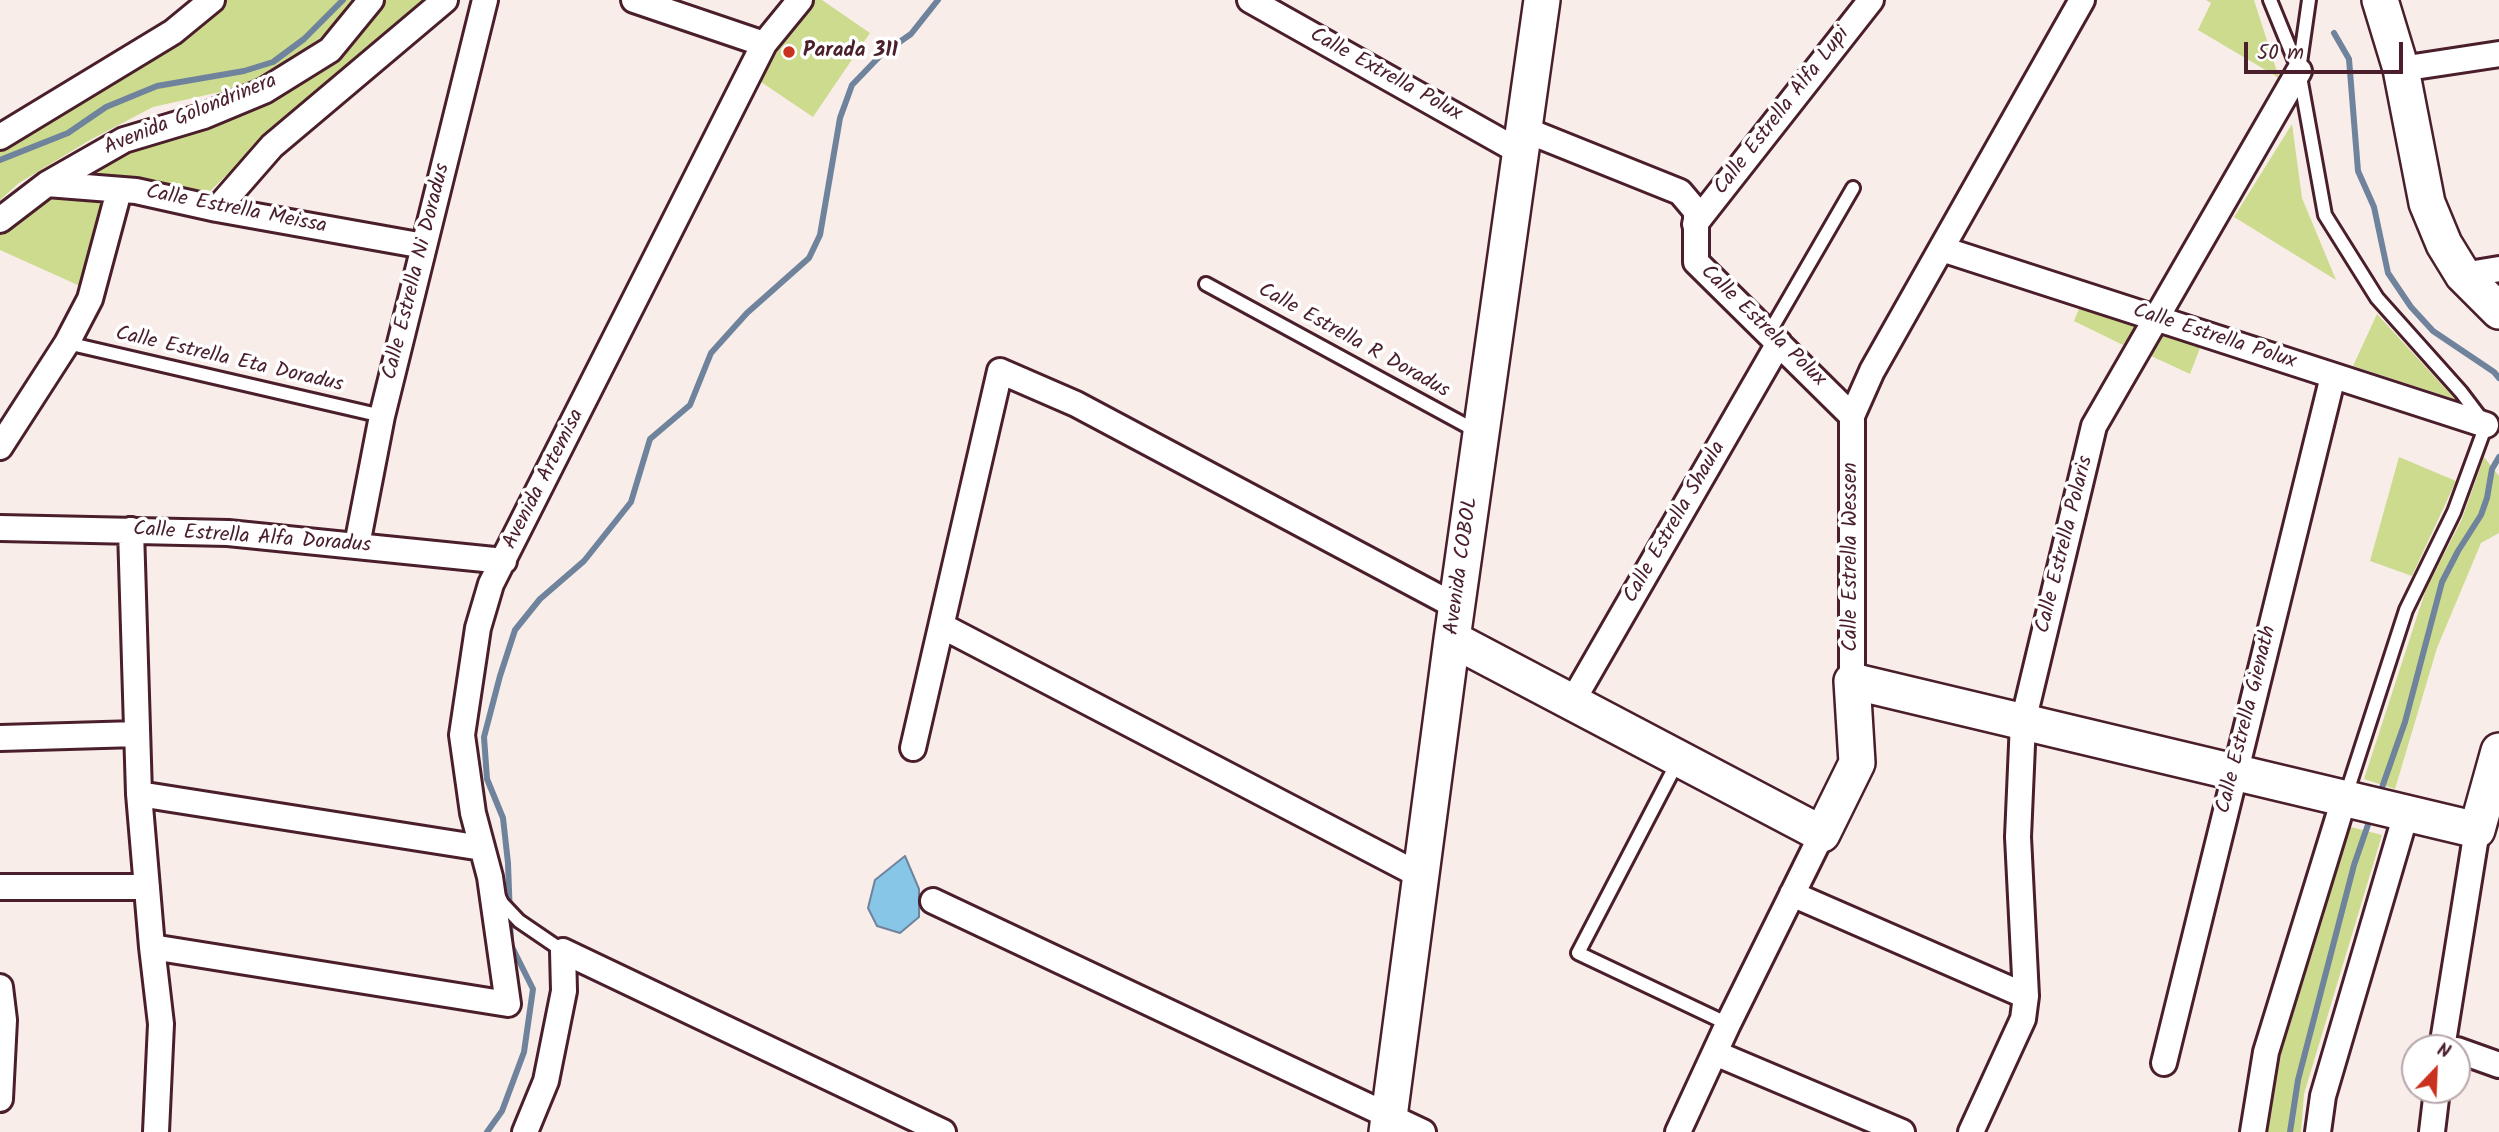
<!DOCTYPE html>
<style>
body{margin:0}
#map{position:relative;width:2499px;height:1132px;overflow:hidden;background:#f8ede9;font-family:Kalam,sans-serif}
canvas{display:block}
.north{position:absolute;left:2401px;top:1034px;width:70px;height:70px;box-sizing:border-box;background:#fff;border:2px solid #b7a5aa;border-radius:50%;rotate:23deg;font-size:19px;font-weight:700;line-height:28px;text-align:center;color:#4a1f2b}
.north::after{content:'';display:block;margin:auto;width:24px;height:32px;background:#c8321e;clip-path:polygon(50% 0,100% 100%,50% 72%,0 100%)}
.scale{position:absolute;left:2244px;top:42px;width:159px;height:32px;box-sizing:border-box;border:4px solid #4a1f2b;border-top:0;padding-left:9px;font-size:21px;line-height:24px;white-space:nowrap;color:#4a1f2b;-webkit-text-stroke:5px #fff;paint-order:stroke}
</style>
<div id="map">
<canvas width="2499" height="1132"></canvas>
<div class="north">N</div>
<div class="scale">50 m</div>
</div>
<script>
const context = document.querySelector('canvas').getContext('2d');
context.lineJoin = 'round';
function fillPath(path, color) {
  context.fillStyle = color;
  context.fill(path, 'evenodd');
}
function poly(rows) {
  const path = new Path2D();
  for (const r of rows) {
    path.moveTo(r[0], r[1]);
    for (let i = 2; i < r.length; i += 2) path.lineTo(r[i], r[i + 1]);
  }
  return path;
}
function stroke(path, color, width, dash) {
  context.strokeStyle = color;
  context.lineWidth = width;
  context.lineCap = dash ? 'butt' : 'round';
  context.setLineDash(dash || []);
  context.stroke(path);
}
function label(font, color, halo, rows, align = 'center') {
  context.font = font + ' Kalam,sans-serif';
  context.lineWidth = 7;
  context.setLineDash([]);
  context.textBaseline = 'middle';
  context.strokeStyle = halo;
  context.fillStyle = color;
  for (const [text, x, y, turn = 0] of rows) {
    context.save();
    context.translate(x, y);
    context.rotate((+turn || 0) * Math.PI / 180);
    context.textAlign = isNaN(turn) ? turn : align;
    if (halo) context.strokeText(text, 0, 0);
    context.fillText(text, 0, 0);
    context.restore();
  }
}
const green = poly([
 [226,0,356,0,336,26,286,63,242,87,153,107,90,140,19,183,0,200,0,149,182,39],
 [379,0,426,0,294,109,204,197,84,176,100,165,140,145,226,122,270,103,332,59],
 [811,0,822,0,870,33,813,117,758,80],
 [2206,0,2254,0,2279,78,2198,30,2211,3],
 [2292,124,2302,198,2336,280,2234,217],
 [71,193,109,197,80,286,0,250,0,232,46,199],
 [2081,304,2138,324,2123,345,2074,321],
 [2377,314,2455,399,2353,366],
 [2161,334,2200,348,2190,374,2149,355],
 [2399,457,2456,481,2412,576,2370,561],
 [2484,457,2499,476,2499,533,2481,543,2437,648,2395,789,2364,779,2426,589,2462,519],
 [2347,826,2382,835,2304,1094,2301,1132,2264,1132,2266,1101,2324,915]
]);
const water = poly([
 [905,856,919,889,919,917,900,933,877,926,868,908,875,880,905,856]
]);
const stream = poly([
 [2334,33,2349,59,2358,171,2374,207,2388,273,2411,307,2433,331,2494,372,2499,378],
 [0,160,68,133,106,107,157,86,244,71,273,62,304,39,343,0],
 [2379,796,2405,722,2442,582,2458,551,2481,515,2487,498,2492,469,2499,457],
 [487,1132,502,1111,524,1052,533,989,511,945,508,863,503,818,487,779,484,737,500,676,515,630,540,599,584,561,631,502,650,439,690,405,711,353,747,313,809,258,820,235,840,118,852,85,881,55,911,34,938,0],
 [2290,1132,2298,1080,2354,865,2371,816]
]);
const lane = poly([
 [2270,0,2299,71,2325,215,2377,298,2461,392,2486,425,2454,512,2406,610,2346,795],
 [2299,70,2309,0],
 [1206,284,1478,432],
 [1769,333,1853,188],
 [67,343,382,416],
 [1678,761,1578,953,1728,1024],
 [498,895,502,903,519,921,563,951]
]);
const street = poly([
 [634,0,764,44],
 [1250,0,1520,152],
 [2401,69,2499,54],
 [1523,129,1680,192,1696,211,1696,262,1852,416],
 [0,137,173,32,212,0],
 [47,184,136,191,217,209,424,246],
 [217,209,272,146,445,0],
 [0,220,47,184,124,140,204,116,264,91,330,50,371,0],
 [1695,224,1871,0],
 [1942,249,2486,425],
 [2463,275,2499,269],
 [0,447,67,343,90,299,119,191],
 [0,528,228,533,504,561],
 [131,530,139,794,152,947,161,1024,156,1132],
 [357,545,382,416,485,0],
 [942,626,1421,876],
 [1852,681,1852,416,1872,371,2082,0],
 [1572,702,1779,343],
 [0,738,137,734],
 [913,748,1000,371,1076,404,1457,607],
 [139,794,482,848],
 [0,887,147,887],
 [1792,894,2026,996],
 [933,901,1423,1132],
 [152,947,508,1004,490,877,473,813,462,735,478,628,491,584,764,44,800,0],
 [0,987,4,1020,0,1099],
 [2442,1048,2477,830],
 [2457,1050,2499,1065],
 [1715,1053,1902,1132],
 [2164,1063,2333,376],
 [525,1132,546,1081,564,991,563,951,943,1132],
 [1678,1132,1728,1024,1822,834],
 [1971,1132,2023,1019,2026,996,2018,837,2023,722,2094,426,2299,71],
 [2253,1132,2266,1052,2344,799],
 [2318,1132,2323,1096,2406,814],
 [2432,1132,2437,1090]
]);
const secondary = poly([
 [2380,0,2401,69,2427,203,2444,244,2463,275,2499,311],
 [1452,639,1822,834,1857,763,1852,681,2477,830,2499,751],
 [1387,1132,1452,639,1542,0]
]);
const markers = [
 [789,52,7,"#c8321e"]
];
const poiNames = [
 ["Parada 311",803,52]
];
const streetNames = [
 ["Calle Extrella Polux",1385,76,29],
 ["Calle Estrella Alfa Lupi",1783,112,-52],
 ["Avenida Golondrinera",191,116,-22],
 ["Calle Estrella Meissa",236,211,11],
 ["Calle Estrella Ni Doradus",418,272,-76],
 ["Calle Estrela Polux",1762,327,44],
 ["Calle Estrella Polux",2214,338,18],
 ["Calle Estrella R Doradus",1353,342,29],
 ["Calle Estrella Eta Doradus",229,361,13],
 ["Avenida Artemisa",545,480,-63],
 ["Calle Estrella Shaula",1676,523,-60],
 ["Calle Estrella Alfa Doradus",252,539,4],
 ["Calle Estrella Polaris",2066,545,-76],
 ["Calle Estrella Wessen",1852,557,-90],
 ["Avenida COBOL",1463,566,-82],
 ["Calle Estrella Gienath",2248,720,-76]
];
fillPath(green, '#cddb8e');
fillPath(water, '#88c6e8');
stroke(water, '#6f839c', 2);
stroke(stream, '#6f839c', 6);
stroke(lane, '#4a1f2b', 18);
stroke(street, '#4a1f2b', 30);
stroke(secondary, '#4a1f2b', 40);
stroke(lane, '#fff', 12);
stroke(street, '#fff', 24);
stroke(secondary, '#fff', 35);
for (const [x, y, r, color] of markers) {
  const dot = new Path2D();
  dot.arc(x, y, r, 0, 2 * Math.PI);
  context.fillStyle = color;
  context.fill(dot);
  stroke(dot, '#fff', 2.5);
}
label('bold 21px', '#4a1f2b', '#fff', poiNames, 'left');
label('21px', '#4a1f2b', '#fff', streetNames);
</script>
